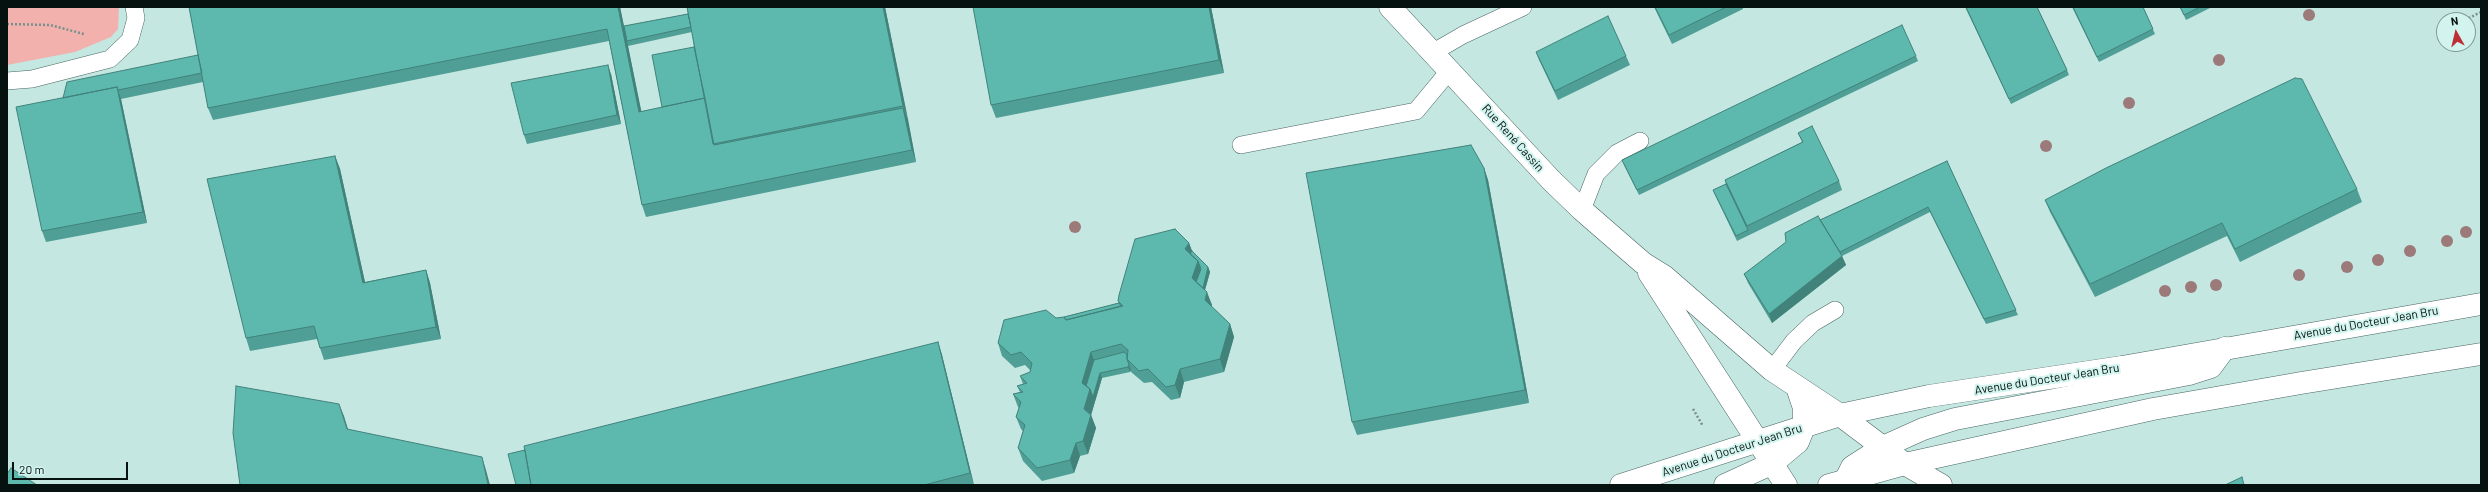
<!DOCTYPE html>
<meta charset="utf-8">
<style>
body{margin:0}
#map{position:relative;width:2488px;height:492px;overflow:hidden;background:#c5e7e2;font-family:Barlow,sans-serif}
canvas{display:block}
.frame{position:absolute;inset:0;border:8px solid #061210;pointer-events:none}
.north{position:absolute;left:2436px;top:12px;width:40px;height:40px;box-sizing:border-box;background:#d2f4ef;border:1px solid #809a96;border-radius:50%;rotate:352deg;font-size:11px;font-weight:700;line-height:16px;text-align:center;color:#061210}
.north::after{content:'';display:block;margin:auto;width:14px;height:18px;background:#be2e35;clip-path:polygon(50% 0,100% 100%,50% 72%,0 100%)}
.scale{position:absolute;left:12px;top:462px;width:116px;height:18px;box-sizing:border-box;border:2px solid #061210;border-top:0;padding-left:5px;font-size:12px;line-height:14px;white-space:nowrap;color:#061210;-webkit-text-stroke:3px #d2f4ef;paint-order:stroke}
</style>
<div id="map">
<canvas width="2488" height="492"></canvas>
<div class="frame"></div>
<div class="north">N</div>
<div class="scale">20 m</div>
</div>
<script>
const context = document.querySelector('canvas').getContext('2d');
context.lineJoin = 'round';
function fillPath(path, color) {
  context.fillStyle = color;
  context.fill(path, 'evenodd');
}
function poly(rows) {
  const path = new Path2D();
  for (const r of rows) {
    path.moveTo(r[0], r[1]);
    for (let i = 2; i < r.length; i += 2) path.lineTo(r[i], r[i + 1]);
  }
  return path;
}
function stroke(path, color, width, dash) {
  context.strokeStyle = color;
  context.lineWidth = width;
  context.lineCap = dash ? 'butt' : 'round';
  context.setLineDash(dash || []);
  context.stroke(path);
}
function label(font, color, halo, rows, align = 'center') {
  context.font = font + ' Barlow,sans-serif';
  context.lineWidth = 4;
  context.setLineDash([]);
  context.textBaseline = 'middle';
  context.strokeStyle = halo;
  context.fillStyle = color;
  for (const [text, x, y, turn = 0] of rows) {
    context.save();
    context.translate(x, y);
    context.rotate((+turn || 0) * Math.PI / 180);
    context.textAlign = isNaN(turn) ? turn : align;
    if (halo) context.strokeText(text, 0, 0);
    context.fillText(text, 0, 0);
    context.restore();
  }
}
const green = poly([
 [7,7,119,7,118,29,111,37,75,52,7,65]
]);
const path = poly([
 [2465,20,2481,12],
 [7,24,50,25,84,34],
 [2440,32,2444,30],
 [1693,409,1703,426]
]);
const service = poly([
 [1432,53,1463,35,1523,7],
 [7,81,32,79,110,59,130,40,136,18,134,7],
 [1241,145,1416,111,1450,70],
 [1582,210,1596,174,1617,153,1640,141],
 [1772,370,1794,341,1813,323,1835,310]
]);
const tertiary = poly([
 [1390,7,1551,180,1582,210,1643,263,1664,276,1772,370,1840,415,1905,464,1941,485],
 [1649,273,1786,485],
 [1725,485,1773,463,1798,442,1804,427,1804,408,1797,387],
 [1843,485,1852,467,1883,447,1923,429,1955,419,2189,374,2211,367,2225,348]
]);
const primary = poly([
 [1621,485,1840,415,1929,396,2122,367,2481,304],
 [1829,485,1905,464,2153,409,2301,383,2481,354]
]);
const trees = [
 [2309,15],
 [2219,60],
 [2129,103],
 [2046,146],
 [1075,227],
 [2466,232],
 [2447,241],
 [2410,251],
 [2378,260],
 [2347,267],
 [2299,275],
 [2216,285],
 [2191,287],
 [2165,291]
];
const wall = poly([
 [189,7,620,7,624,26,688,14,687,7,885,7,916,162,646,217,642,205,609,41,213,120,208,108,203,82,121,99,147,223,46,242,42,231,63,98,198,55],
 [692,32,694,47,662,107,641,112,628,46],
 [1211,7,1224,73,996,118,991,105],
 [1654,7,1743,7,1743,9,1672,44],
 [1965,7,2037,7,2067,70,2069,75,2011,104],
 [2072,7,2143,7,2155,34,2099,62],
 [2180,7,2212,7,2186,20],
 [1536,52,1626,56,1630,65,1558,100,1539,60],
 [1916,56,1918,61,1639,195,1624,165,1622,160],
 [611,74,621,124,527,144,524,135],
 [1798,133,1839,181,1842,190,1737,241,1715,195,1713,190,1726,184,1725,180,1802,142],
 [335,156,340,169,365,282,426,270,430,283,441,339,324,360,317,339,250,351,246,338],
 [1947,161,2018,315,1986,324,1930,212,1842,256,1846,265,1772,323,1748,283,1744,274,1820,220],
 [1484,168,1488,180,1529,403,1357,435,1352,422],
 [2357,189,2362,202,2240,262,2227,236,2095,297,2050,212,2045,200],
 [1189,243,1192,251,1208,267,1210,272,1205,290,1212,305,1211,306,1230,324,1234,337,1224,372,1184,382,1180,398,1171,400,1152,382,1144,383,1131,372,1131,370,1130,372,1102,378,1091,415,1096,428,1088,454,1080,456,1074,473,1042,481,1023,461,1018,448,1023,431,1021,429,1016,417,1019,408,1018,407,1013,394,1020,392,1017,386,1023,384,1020,376,1030,372,1030,370,1025,365,1015,368,1002,356,998,343,1056,318,1064,317,1119,303,1118,301],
 [938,342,942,355,974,485,516,485]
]);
const shadedWall = poly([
 [618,7,620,7,644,124,639,112],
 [883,7,885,7,908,119,903,106],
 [1209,7,1211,7,1224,73,1219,60],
 [608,65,611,74,621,124,617,115],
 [117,87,121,99,147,223,143,212],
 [903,108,908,119,916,162,912,150],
 [335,156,340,169,368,296,363,283],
 [1484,168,1488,180,1529,403,1525,390],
 [1189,243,1194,256,1188,257,1185,249],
 [1842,256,1846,265,1772,323,1769,314],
 [1198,261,1202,274,1198,288,1192,278],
 [1208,267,1210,272,1203,297,1202,292],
 [426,270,430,283,441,339,436,327],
 [1207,292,1212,305,1209,312,1205,300],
 [1230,324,1234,337,1224,372,1220,359],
 [938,342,942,355,974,485,970,473],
 [1091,352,1096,365,1087,392,1082,383],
 [1129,365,1131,370,1130,372,1128,367],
 [1180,369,1184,382,1180,398,1175,385],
 [1100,373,1102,378,1089,422,1084,409,1090,389],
 [339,404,344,416,352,442,347,429],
 [1091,415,1096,428,1088,454,1083,441],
 [1076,443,1080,456,1074,473,1070,460],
 [482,457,486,470,490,485,488,485]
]);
const building = poly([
 [189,7,618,7,639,112,705,98,714,145,903,108,912,150,642,205,607,29,208,108,189,7],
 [687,7,883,7,903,106,713,144,687,7],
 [973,7,1209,7,1219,60,991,105,973,7],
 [1655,7,1726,7,1669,35,1655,7],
 [1966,7,2037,7,2067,70,2009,99,1966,7],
 [2073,7,2143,7,2153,29,2097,57,2073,7],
 [2180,7,2200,7,2184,15,2180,7],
 [688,14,691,27,627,41,624,26,688,14],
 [1608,16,1626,56,1555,91,1536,52,1608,16],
 [1902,25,1916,56,1637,190,1622,160,1902,25],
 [694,47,705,98,662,107,652,55,694,47],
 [198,55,202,73,118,90,117,87,63,98,67,82,198,55],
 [608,65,617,115,524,135,511,83,608,65],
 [2295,78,2302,79,2357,189,2235,249,2222,223,2090,284,2045,200,2106,168,2295,78],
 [117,87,143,212,42,231,16,107,117,87],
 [1812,126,1839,181,1747,226,1725,180,1803,142,1798,133,1812,126],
 [1471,145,1484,168,1525,390,1352,422,1306,173,1471,145],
 [335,156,363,283,426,270,436,327,320,348,314,326,246,338,207,179,335,156],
 [1947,161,2016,310,1984,319,1928,207,1840,252,1820,220,1947,161],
 [1726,184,1748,230,1736,236,1713,190,1726,184],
 [1818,216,1842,256,1769,314,1744,274,1786,242,1785,233,1818,216],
 [1175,229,1189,243,1185,249,1198,261,1192,278,1207,292,1205,300,1230,324,1220,359,1180,369,1175,385,1166,387,1148,369,1139,371,1127,359,1128,350,1121,344,1091,352,1082,383,1090,389,1084,409,1091,415,1083,441,1076,443,1070,460,1037,468,1018,448,1025,425,1016,417,1021,402,1013,394,1023,392,1017,386,1027,383,1020,376,1030,372,1032,363,1021,352,1011,355,998,343,1004,320,1046,310,1056,318,1064,317,1066,320,1123,306,1118,301,1119,295,1135,239,1175,229],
 [1192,251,1208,267,1203,288,1196,282,1201,269,1198,261,1190,254,1192,251],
 [1119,303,1121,306,1066,320,1064,317,1119,303],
 [938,342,970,473,924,485,531,485,524,446,938,342],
 [1124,352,1127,355,1127,359,1129,365,1128,367,1100,373,1093,397,1090,389,1086,386,1094,360,1124,352],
 [236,386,339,404,347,429,482,457,488,485,240,485,233,433,236,386],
 [525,450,531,485,516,485,508,454,525,450],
 [11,468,37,485,7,485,7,474,11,468],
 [2242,477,2244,485,2225,485,2242,477]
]);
const streetNames = [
 ["Rue René Cassin",1513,138,48],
 ["Avenue du Docteur Jean Bru",2366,323,-10],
 ["Avenue du Docteur Jean Bru",2047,379,-9],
 ["Avenue du Docteur Jean Bru",1732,450,-18]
];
fillPath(green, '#f2b1ad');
stroke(service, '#486662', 18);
stroke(tertiary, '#486662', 23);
stroke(primary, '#486662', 23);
stroke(path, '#77908c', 2.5, [2, 2]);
stroke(service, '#fff', 17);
stroke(tertiary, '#fff', 22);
stroke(primary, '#fff', 22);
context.fillStyle = '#9b7a79';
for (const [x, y] of trees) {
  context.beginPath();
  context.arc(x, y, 6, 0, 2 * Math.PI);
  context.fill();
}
fillPath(wall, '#509f96');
fillPath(shadedWall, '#41827a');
fillPath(building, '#5db9ae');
stroke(building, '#41827a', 1);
label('12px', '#061210', '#d2f4ef', streetNames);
</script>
